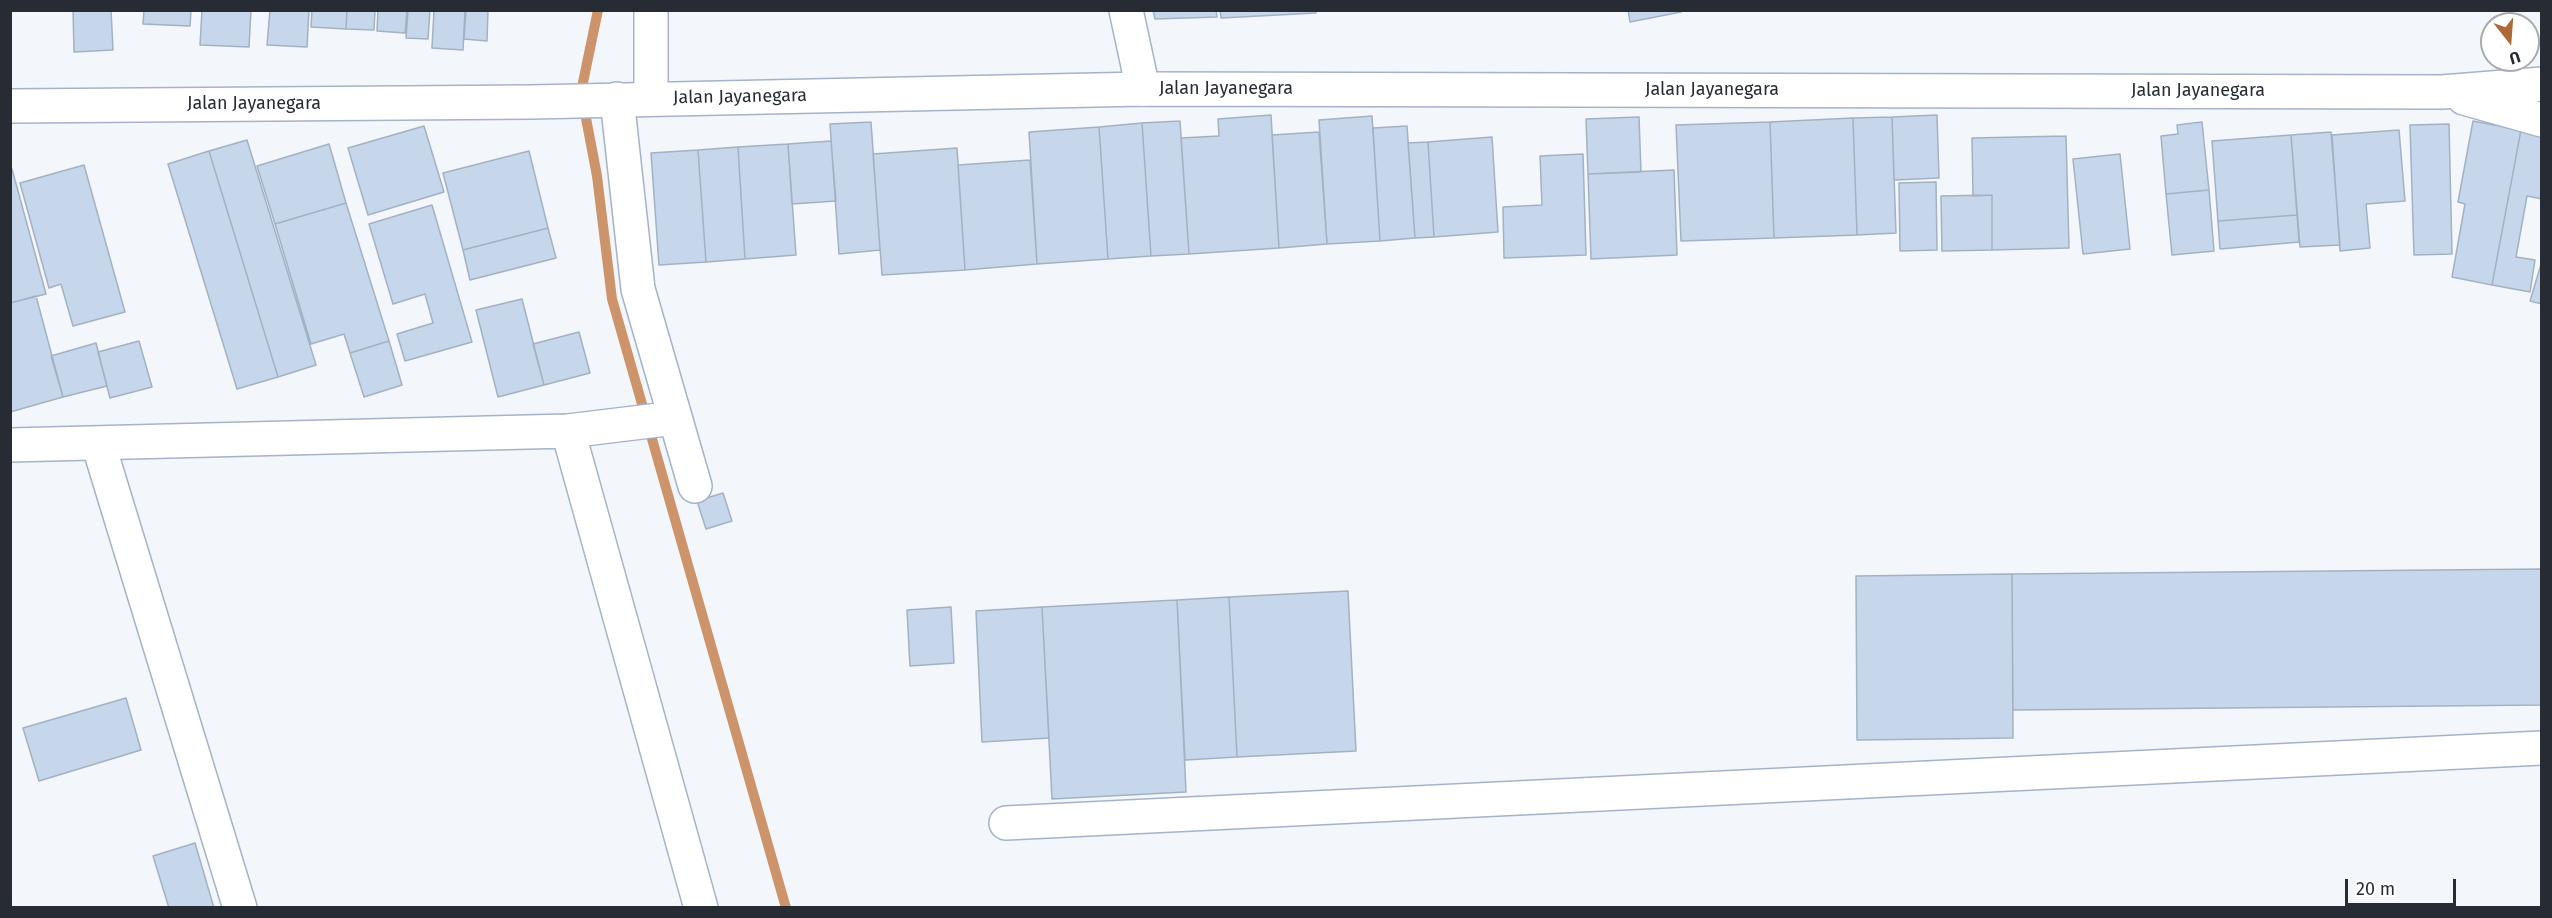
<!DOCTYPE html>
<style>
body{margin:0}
#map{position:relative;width:2552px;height:918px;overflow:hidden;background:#f3f6fb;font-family:"Fira Sans",sans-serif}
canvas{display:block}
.frame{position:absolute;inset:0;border:12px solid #272c34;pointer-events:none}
.north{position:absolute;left:2480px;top:12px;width:60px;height:60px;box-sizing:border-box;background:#fff;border:2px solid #a9abae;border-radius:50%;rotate:163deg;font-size:16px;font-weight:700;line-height:24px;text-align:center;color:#272c34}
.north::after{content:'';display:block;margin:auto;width:21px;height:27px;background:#ad6a37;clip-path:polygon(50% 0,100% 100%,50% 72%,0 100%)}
.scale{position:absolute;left:2345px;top:879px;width:111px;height:27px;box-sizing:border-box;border:3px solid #272c34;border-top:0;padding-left:8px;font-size:18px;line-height:21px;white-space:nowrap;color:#272c34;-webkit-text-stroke:4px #fff;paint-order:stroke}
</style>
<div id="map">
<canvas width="2552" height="918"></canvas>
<div class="frame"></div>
<div class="north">U</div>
<div class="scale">20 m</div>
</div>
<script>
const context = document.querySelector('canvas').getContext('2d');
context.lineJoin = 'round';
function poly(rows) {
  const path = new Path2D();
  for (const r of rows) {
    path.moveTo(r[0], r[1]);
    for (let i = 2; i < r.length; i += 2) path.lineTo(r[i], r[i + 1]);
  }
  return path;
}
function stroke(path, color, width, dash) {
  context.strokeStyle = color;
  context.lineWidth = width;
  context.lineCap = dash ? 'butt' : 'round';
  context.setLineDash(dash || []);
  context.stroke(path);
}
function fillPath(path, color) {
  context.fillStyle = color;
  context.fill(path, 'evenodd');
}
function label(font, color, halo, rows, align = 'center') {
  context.font = font + ' "Fira Sans",sans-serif';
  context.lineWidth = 6;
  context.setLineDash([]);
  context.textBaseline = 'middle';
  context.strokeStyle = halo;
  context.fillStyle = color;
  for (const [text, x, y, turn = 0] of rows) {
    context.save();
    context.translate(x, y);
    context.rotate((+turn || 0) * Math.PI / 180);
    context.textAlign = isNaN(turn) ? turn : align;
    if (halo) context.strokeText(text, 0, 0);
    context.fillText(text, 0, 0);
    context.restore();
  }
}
const stream = poly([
 [598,10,581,92,597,176,612,299,786,908]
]);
const building = poly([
 [73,10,111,10,113,50,74,52,73,10],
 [144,10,191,10,190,26,143,24,144,10],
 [202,10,251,10,249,47,200,45,202,10],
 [270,10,309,10,307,47,267,45,270,10],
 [312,10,347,10,346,29,311,27,312,10],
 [347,10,375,10,374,30,346,29,347,10],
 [378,10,407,10,405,33,377,31,378,10],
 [408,10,430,10,428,39,406,38,408,10],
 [434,10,465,10,463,50,432,48,434,10],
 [466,10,488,10,487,41,464,39,466,10],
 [1153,10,1216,10,1217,17,1155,19,1153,10],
 [1220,10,1316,10,1316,13,1221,18,1220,10],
 [1628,10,1680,10,1681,12,1630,22,1628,10],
 [1271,115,1279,248,1189,254,1181,138,1219,136,1218,119,1271,115],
 [1937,115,1939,178,1894,180,1892,117,1937,115],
 [1372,116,1380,241,1327,244,1319,120,1372,116],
 [1639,117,1641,172,1588,174,1586,119,1639,117],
 [1892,117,1896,233,1857,235,1853,118,1892,117],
 [1853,118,1857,235,1774,238,1770,122,1853,118],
 [1180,121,1189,254,1151,256,1142,123,1180,121],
 [2473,121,2521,130,2492,285,2452,277,2465,204,2458,202,2473,121],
 [871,122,880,250,839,254,830,124,871,122],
 [1770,122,1774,238,1681,241,1676,125,1770,122],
 [2202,122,2209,190,2166,194,2161,136,2178,134,2177,125,2202,122],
 [1142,123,1151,256,1108,259,1099,127,1142,123],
 [2449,124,2452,254,2414,255,2410,125,2449,124],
 [424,126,444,192,368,215,348,148,424,126],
 [1407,126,1415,238,1380,241,1373,128,1407,126],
 [1099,127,1108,259,1037,264,1029,132,1099,127],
 [2399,130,2405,201,2366,204,2370,248,2340,251,2332,135,2399,130],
 [2521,130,2542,134,2542,199,2527,196,2516,257,2535,260,2530,292,2492,285,2521,130],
 [1319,132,1327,244,1279,248,1272,135,1319,132],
 [2331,132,2340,245,2300,247,2291,135,2331,132],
 [2291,135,2297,215,2218,221,2212,141,2291,135],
 [2066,136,2069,248,1992,250,1992,195,1973,196,1972,138,2066,136],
 [1492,137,1498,232,1434,237,1428,142,1492,137],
 [247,140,316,365,278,377,209,151,247,140],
 [831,141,836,201,792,204,788,144,831,141],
 [1428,142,1434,237,1415,238,1408,143,1428,142],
 [329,144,346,203,275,224,257,166,329,144],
 [788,144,796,255,745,259,738,147,788,144],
 [738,147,745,259,706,262,698,150,738,147],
 [957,148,965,270,882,275,873,154,957,148],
 [698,150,706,262,659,265,651,153,698,150],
 [209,151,278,377,237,389,168,164,209,151],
 [529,151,548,228,463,250,443,173,529,151],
 [1583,154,1586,255,1504,258,1503,207,1542,205,1540,156,1583,154],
 [2120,154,2130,249,2083,254,2073,159,2120,154],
 [1030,160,1037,264,965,270,958,165,1030,160],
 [84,165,125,312,73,326,61,284,49,288,20,183,84,165],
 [12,169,46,294,10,303,10,170,12,169],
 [1674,170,1677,255,1591,259,1588,174,1674,170],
 [1936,182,1937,250,1900,251,1899,183,1936,182],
 [2209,190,2214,251,2172,255,2166,194,2209,190],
 [1992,195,1992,250,1942,251,1941,196,1992,195],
 [346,203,389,341,350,353,344,334,311,344,275,224,346,203],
 [432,205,472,342,405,361,397,334,433,323,425,294,393,304,369,224,432,205],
 [2297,215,2299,242,2220,249,2218,221,2297,215],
 [548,228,556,258,470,280,463,250,548,228],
 [2542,261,2542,304,2530,301,2542,261],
 [36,296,63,397,10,412,10,303,36,296],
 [522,299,544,385,498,397,476,310,522,299],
 [579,332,590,373,544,385,533,344,579,332],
 [139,341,152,387,110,398,98,352,139,341],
 [389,341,402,385,364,397,350,353,389,341],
 [96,343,107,386,63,397,51,356,96,343],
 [723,493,732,521,706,529,697,501,723,493],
 [2542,569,2542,705,2013,710,2012,574,2542,569],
 [2012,574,2013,738,1857,740,1856,576,2012,574],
 [1348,591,1356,751,1237,757,1229,597,1348,591],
 [1229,597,1237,757,1185,760,1177,600,1229,597],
 [1177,600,1186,792,1052,799,1042,607,1177,600],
 [951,607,954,663,910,666,907,610,951,607],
 [1042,607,1049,738,982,742,976,611,1042,607],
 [126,698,141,750,39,781,23,728,126,698],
 [195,843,214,908,169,908,153,856,195,843]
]);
const minor = poly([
 [651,10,651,99],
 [1126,10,1143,89],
 [617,99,638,289,695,486],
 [568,431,675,418],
 [98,443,240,908],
 [10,445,568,431,701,908],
 [1006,823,2542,748]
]);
const major = poly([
 [2464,98,2542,120],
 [10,106,531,102,1143,89,2442,92,2542,84]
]);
const streetNames = [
 ["Jalan Jayanegara",1226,89],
 ["Jalan Jayanegara",1712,90],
 ["Jalan Jayanegara",2198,91],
 ["Jalan Jayanegara",740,97,-1],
 ["Jalan Jayanegara",254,104]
];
stroke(stream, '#cd946c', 10);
fillPath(building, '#c7d7eb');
stroke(building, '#a2b1c4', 1.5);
stroke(minor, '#a4b3c7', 36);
stroke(major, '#a4b3c7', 36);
stroke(minor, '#fff', 33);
stroke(major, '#fff', 33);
label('18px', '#272c34', '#fff', streetNames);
</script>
